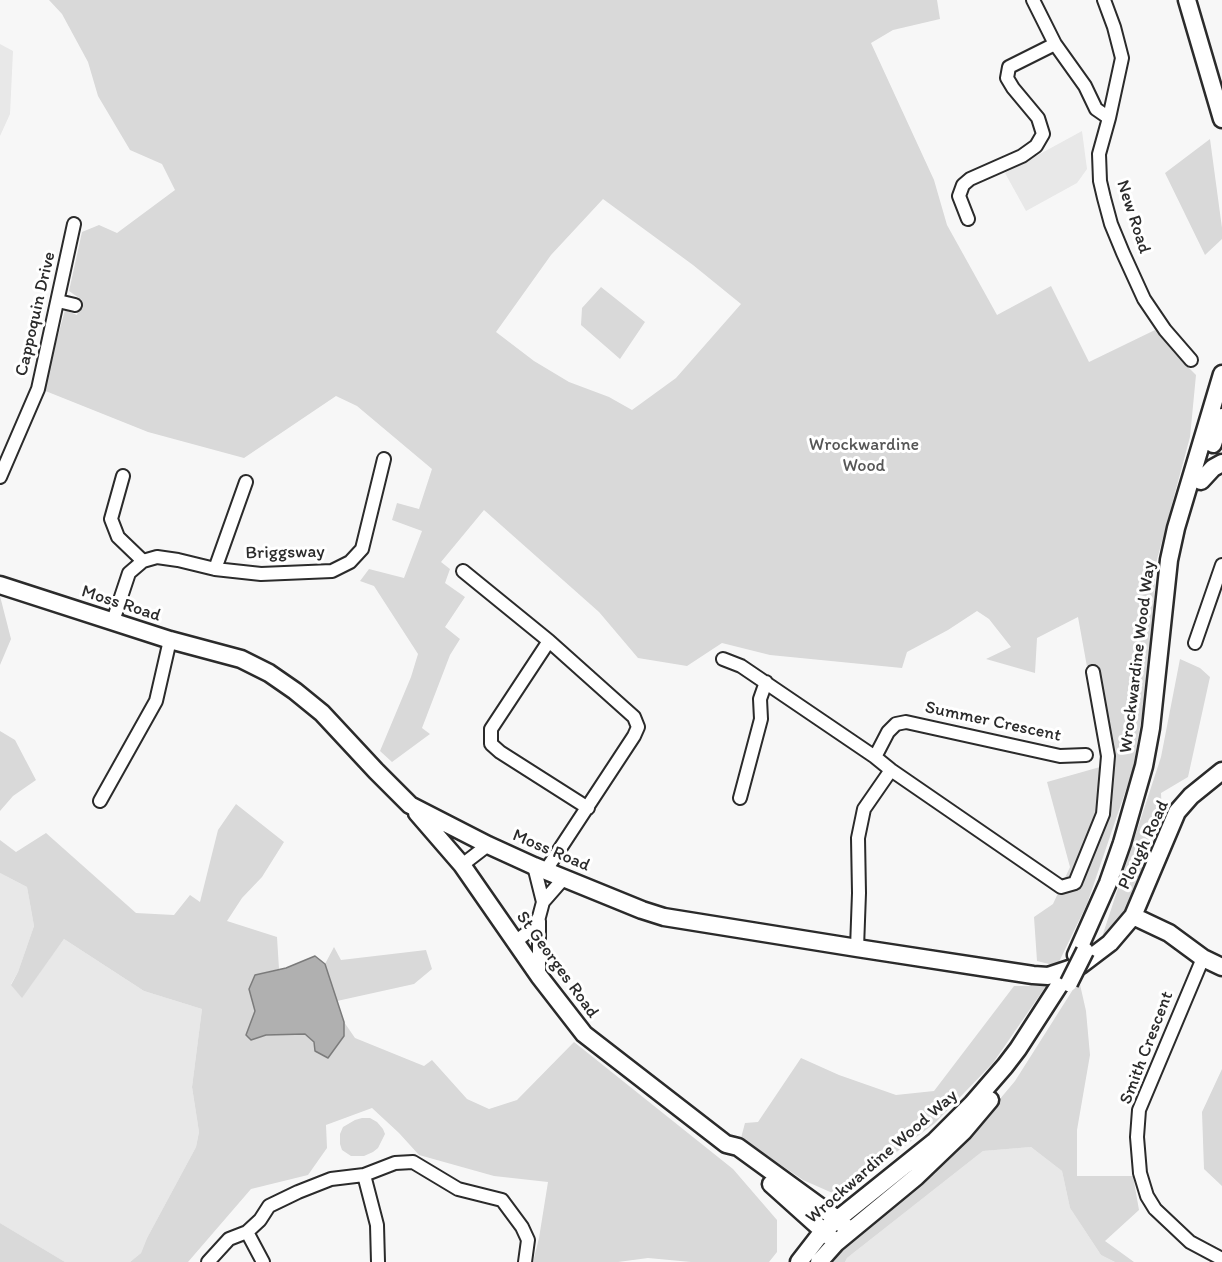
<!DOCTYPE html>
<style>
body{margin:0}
canvas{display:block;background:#f7f7f7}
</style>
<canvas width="1222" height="1262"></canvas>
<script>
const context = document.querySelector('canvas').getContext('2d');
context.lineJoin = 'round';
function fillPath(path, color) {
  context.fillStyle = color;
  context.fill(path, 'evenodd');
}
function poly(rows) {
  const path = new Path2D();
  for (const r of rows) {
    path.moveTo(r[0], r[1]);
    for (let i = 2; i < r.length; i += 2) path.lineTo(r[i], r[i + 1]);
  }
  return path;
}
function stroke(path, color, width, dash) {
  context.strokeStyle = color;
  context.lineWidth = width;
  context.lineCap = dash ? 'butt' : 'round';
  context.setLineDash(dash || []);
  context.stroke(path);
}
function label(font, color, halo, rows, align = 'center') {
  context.font = font + ' Itim,sans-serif';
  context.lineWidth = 6;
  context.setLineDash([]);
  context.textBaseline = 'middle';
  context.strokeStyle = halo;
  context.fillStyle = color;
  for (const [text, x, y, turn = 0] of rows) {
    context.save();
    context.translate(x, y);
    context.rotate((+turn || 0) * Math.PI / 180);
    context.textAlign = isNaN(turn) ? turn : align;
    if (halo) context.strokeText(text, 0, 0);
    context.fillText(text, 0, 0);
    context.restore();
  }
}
const built = poly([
 [0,44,13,51,10,114,0,136],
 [1082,131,1087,169,1077,183,1026,211,1005,173],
 [0,873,27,887,34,926,18,972,11,984,22,997,64,939,144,991,202,1009,192,1087,199,1132,196,1147,147,1238,141,1253,130,1262,65,1262,0,1223],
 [1031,1147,1062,1171,1070,1208,1101,1255,1115,1262,845,1262,847,1258,983,1151]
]);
const green = poly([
 [49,0,937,0,940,19,893,30,871,43,934,180,947,225,997,315,1051,286,1089,362,1155,330,1177,356,1196,375,1190,437,1155,567,1154,642,1133,769,1087,904,1057,966,1037,961,1034,917,1053,904,1070,867,1047,782,1100,767,1099,733,1078,617,1037,638,1035,673,986,659,1011,647,989,619,977,611,948,630,907,652,902,668,770,655,722,643,687,666,638,658,599,612,484,510,441,562,450,569,445,583,465,597,445,627,460,639,450,655,422,728,430,734,392,762,380,751,411,677,418,654,374,586,360,581,369,569,404,578,422,531,392,520,397,503,419,509,432,469,357,406,336,396,244,458,148,432,43,390,65,310,77,315,82,300,69,291,82,232,99,225,117,233,175,190,162,164,130,150,98,96,88,62,62,14],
 [603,199,693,265,741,304,676,378,632,410,609,397,569,382,534,361,496,332,551,255],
 [1210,139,1222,228,1222,239,1205,255,1165,173],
 [601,287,645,322,620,359,581,325,582,308],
 [0,596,11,639,0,665],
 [1180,659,1200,668,1210,677,1188,777,1161,793,1162,817,1127,908,1102,937,1161,757],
 [0,731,15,740,36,780,13,796,0,811],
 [236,804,284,842,262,877,242,898,227,921,277,937,279,969,255,975,249,989,255,1010,246,1035,305,1034,314,1042,316,1051,328,1058,344,1036,344,1022,355,1038,424,1066,432,1060,467,1099,489,1109,517,1100,574,1042,733,1169,777,1220,777,1252,769,1262,691,1262,648,1258,618,1262,533,1262,539,1238,548,1182,494,1176,419,1155,399,1133,372,1108,326,1125,327,1148,308,1175,251,1189,188,1262,130,1262,141,1253,147,1238,196,1147,199,1132,192,1087,202,1009,144,991,64,939,22,998,11,985,18,972,34,926,27,887,0,873,0,840,16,852,46,833,136,913,174,915,190,895,200,902,218,830],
 [334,947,341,960,426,950,432,969,414,984,337,1001,325,964],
 [1079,980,1086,1011,1090,1055,1077,1130,1077,1176,1133,1176,1139,1210,1105,1241,1134,1262,1115,1262,1101,1255,1070,1208,1062,1171,1031,1147,983,1151,847,1258,845,1262,832,1262,885,1209,953,1155,1015,1081],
 [1014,986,1046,986,993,1063,935,1123,845,1191,837,1195,803,1180,741,1138,745,1123,758,1122,801,1058,839,1075,896,1095,934,1091],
 [1222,1069,1222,1186,1204,1169,1202,1112],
 [362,1118,370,1118,377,1122,383,1129,385,1134,378,1148,373,1152,364,1156,351,1156,342,1150,340,1144,340,1134,343,1127,355,1120],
 [0,1223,65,1262,0,1262]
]);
const water = poly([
 [315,956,325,964,344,1022,344,1036,328,1058,315,1051,314,1042,305,1034,266,1035,251,1040,246,1035,255,1011,249,989,255,975,286,968,315,956]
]);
const street = poly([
 [1033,0,1055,44,1085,86,1096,109,1109,118],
 [1104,0,1114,27,1122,58,1109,118,1099,154,1100,181,1104,198,1111,224,1123,253,1144,299,1165,330,1191,360],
 [968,219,959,196,963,185,970,179,1022,156,1036,146,1043,134,1038,118,1013,88,1007,78,1009,67,1055,44],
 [58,301,75,305],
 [123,476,111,519,118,537,143,561],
 [0,477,38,389,74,224],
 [215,569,246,482],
 [463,571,549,641,634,717,638,727,634,736,546,870],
 [113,621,129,573,143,561,157,557,178,560,215,569,261,574,332,571,350,562,362,549,384,459],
 [549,641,491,729,491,744,500,752,588,808],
 [1195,643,1222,565],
 [723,659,741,666,875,757],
 [1086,755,1060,756,906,722,896,724,888,732,875,757,891,770,1061,887,1075,883,1103,814,1108,756,1093,672],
 [740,798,761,719,760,699,766,682],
 [100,801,156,701,170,640],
 [462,865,488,845],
 [534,866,543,902],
 [539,921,539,975],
 [515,942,532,929,539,917,543,902,564,878],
 [857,948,859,893,858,838,864,809,891,770],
 [1203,958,1139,1110,1137,1137,1140,1173,1147,1196,1155,1209,1190,1242,1222,1259],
 [364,1175,377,1225,378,1262],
 [247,1232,263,1262],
 [208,1262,229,1239,247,1232,260,1220,269,1206,298,1192,331,1179,364,1175,395,1163,413,1162,458,1189,502,1200,522,1227,528,1240,525,1262]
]);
const secondary = poly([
 [1187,0,1222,119],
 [1213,444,1222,417],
 [1201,481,1213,468,1222,463],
 [0,585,170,640,241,659,269,673,295,691,322,713,376,771,410,805,488,845,534,866,642,910,664,917,857,948,1033,975,1048,976,1081,965,1110,943,1133,916,1177,812,1191,796,1222,771],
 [417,813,462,865,539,976,584,1034,726,1144,738,1147,837,1219,850,1231],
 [1133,916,1169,933,1203,958,1222,967],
 [1076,955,1108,883,1122,843,1144,766,1151,728,1169,560,1176,528,1222,374],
 [771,1184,830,1237],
 [799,1262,823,1231,935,1141,972,1104,1005,1066,1018,1049,1060,984],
 [819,1262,836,1243,916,1177,963,1132,990,1100]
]);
const secondaryBridge = poly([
 [1069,983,1085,951]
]);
const streetNames = [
 ["New Road",1133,217,72],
 ["Cappoquin Drive",36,314,-77],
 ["Briggsway",285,553,-1],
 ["Moss Road",121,604,18],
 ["Wrockwardine Wood Way",1138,657,-83],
 ["Summer Crescent",993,722,12],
 ["Plough Road",1144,845,-65],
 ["Moss Road",551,851,23],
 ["St Georges Road",557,965,54],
 ["Smith Crescent",1147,1048,-69],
 ["Wrockwardine Wood Way",882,1157,-41]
];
const parkNames = [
 ["Wrockwardine",864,445],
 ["Wood",864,466]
];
fillPath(built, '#e8e8e8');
fillPath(green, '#d9d9d9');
fillPath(water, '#b0b0b0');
stroke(water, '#7b7b7b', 1.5);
stroke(street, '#2b2b2b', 16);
stroke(secondary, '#2b2b2b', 21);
stroke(street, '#fff', 12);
stroke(secondary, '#fff', 16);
stroke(secondaryBridge, '#2b2b2b', 21, []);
stroke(secondaryBridge, '#fff', 16);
label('18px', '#2b2b2b', '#fff', streetNames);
label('18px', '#565656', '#fff', parkNames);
</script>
